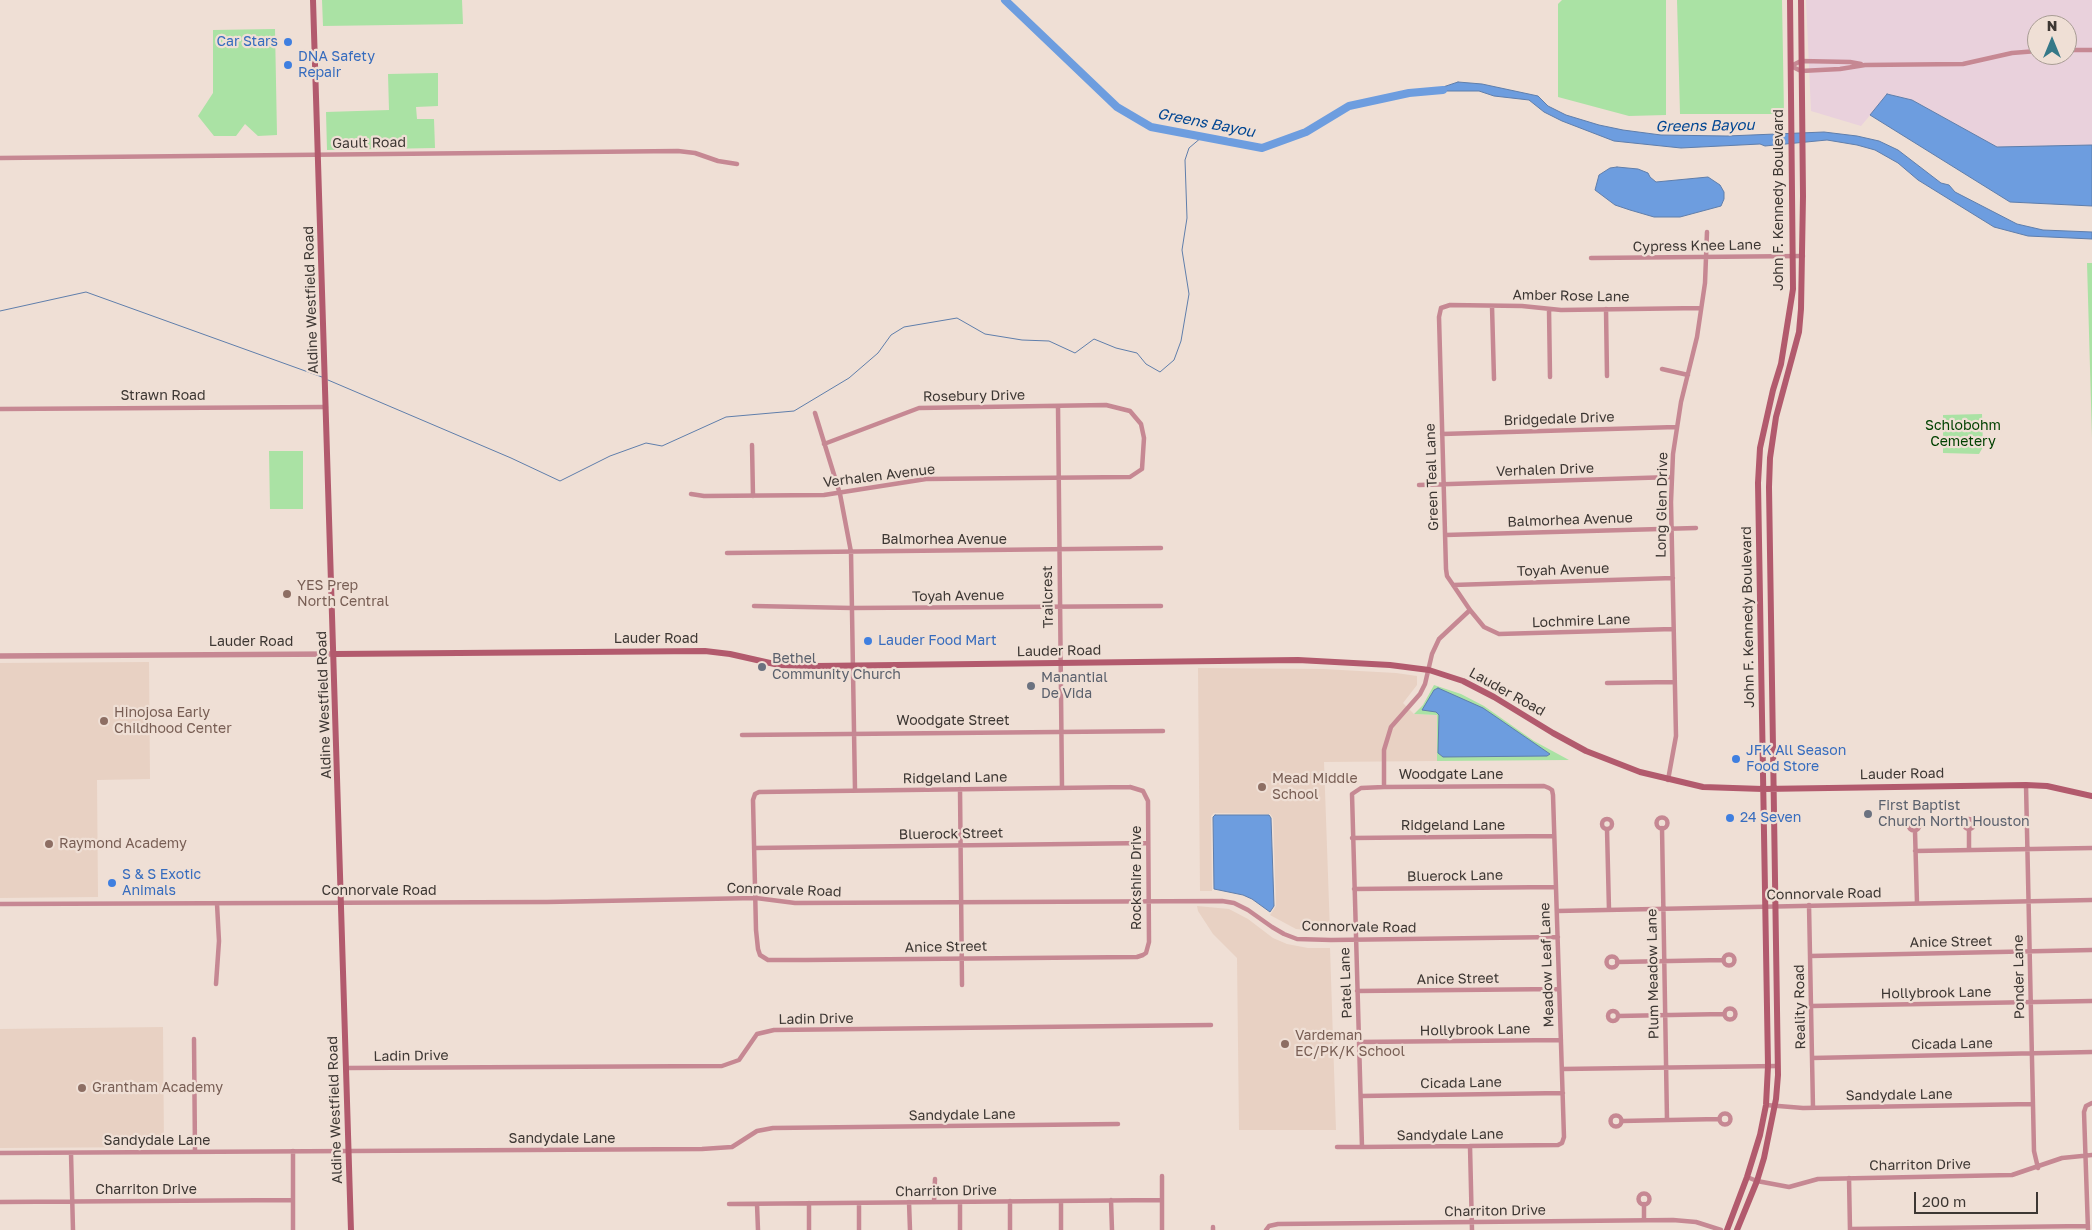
<!DOCTYPE html>
<style>
body{margin:0}
#map{position:relative;width:2092px;height:1230px;overflow:hidden;background:#efdfd5;font-family:"Golos Text",sans-serif}
canvas{display:block}
.north{position:absolute;left:2027px;top:15px;width:50px;height:50px;box-sizing:border-box;background:#efdfd5;border:1px solid #a89c94;border-radius:50%;rotate:0deg;font-size:14px;font-weight:700;line-height:20px;text-align:center;color:#3d3733}
.north::after{content:'';display:block;margin:auto;width:18px;height:22px;background:#357888;clip-path:polygon(50% 0,100% 100%,50% 72%,0 100%)}
.scale{position:absolute;left:1914px;top:1192px;width:124px;height:22px;box-sizing:border-box;border:2px solid #3d3733;border-top:0;padding-left:6px;font-size:15px;line-height:18px;white-space:nowrap;color:#3d3733;-webkit-text-stroke:4px #efdfd5;paint-order:stroke}
</style>
<div id="map">
<canvas width="2092" height="1230"></canvas>
<div class="north">N</div>
<div class="scale">200 m</div>
</div>
<script>
const context = document.querySelector('canvas').getContext('2d');
context.lineJoin = 'round';
function fillPath(path, color) {
  context.fillStyle = color;
  context.fill(path, 'evenodd');
}
function poly(rows) {
  const path = new Path2D();
  for (const r of rows) {
    if (r.length === 3) {
      path.moveTo(r[0] + r[2], r[1]);
      path.arc(r[0], r[1], r[2], 0, 2 * Math.PI);
      continue;
    }
    path.moveTo(r[0], r[1]);
    for (let i = 2; i < r.length; i += 2) path.lineTo(r[i], r[i + 1]);
  }
  return path;
}
function stroke(path, color, width, dash) {
  context.strokeStyle = color;
  context.lineWidth = width;
  context.lineCap = dash ? 'butt' : 'round';
  context.setLineDash(dash || []);
  context.stroke(path);
}
function label(font, color, halo, rows, align = 'center') {
  context.font = font + ' "Golos Text",sans-serif';
  context.lineWidth = 4.5;
  context.setLineDash([]);
  context.textBaseline = 'middle';
  context.strokeStyle = halo;
  context.fillStyle = color;
  for (const [text, x, y, turn = 0] of rows) {
    context.save();
    context.translate(x, y);
    context.rotate((+turn || 0) * Math.PI / 180);
    context.textAlign = isNaN(turn) ? turn : align;
    if (halo) context.strokeText(text, 0, 0);
    context.fillText(text, 0, 0);
    context.restore();
  }
}
const industrial = poly([
 [1806,0,2092,0,2092,145,1997,147,1912,100,1888,94,1861,126,1811,111],
 [2037,25,2067,25,2067,55,2037,55]
]);
const built = poly([
 [149,662,150,779,97,780,98,897,0,898,0,663],
 [1198,668,1323,669,1396,673,1417,676,1417,685,1403,703,1414,714,1437,715,1437,761,1324,762,1330,932,1296,929,1270,915,1276,906,1273,818,1270,814,1214,813,1211,816,1212,891,1200,891],
 [1197,906,1229,909,1248,919,1273,938,1287,944,1308,948,1330,948,1336,1130,1239,1130,1237,958,1213,934,1198,911],
 [163,1027,164,1147,0,1148,0,1029]
]);
const green = poly([
 [322,0,462,0,463,24,323,26],
 [1562,0,1666,0,1666,115,1629,116,1558,97,1558,4],
 [1677,0,1782,0,1784,114,1680,114],
 [275,29,277,135,258,136,245,124,236,136,214,136,198,116,213,93,213,30],
 [438,73,438,106,416,107,417,119,434,119,435,148,327,150,326,112,389,110,388,74],
 [2087,263,2092,263,2092,438],
 [1982,414,1983,447,1979,454,1943,453,1943,415],
 [269,451,303,451,303,509,270,509],
 [1434,685,1461,694,1484,706,1534,741,1569,760,1437,761,1437,715,1414,714,1423,705]
]);
const water = poly([
 [1458,82,1482,84,1538,96,1548,106,1566,115,1599,125,1623,130,1661,135,1727,136,1824,132,1857,136,1879,141,1898,150,1941,183,1949,185,1955,192,2017,224,2043,230,2092,232,2092,239,2028,236,1994,227,1918,180,1898,163,1875,150,1857,145,1827,140,1765,146,1760,144,1681,148,1614,141,1562,121,1544,112,1529,100,1494,96,1479,91,1431,91,1458,82],
 [1887,94,1912,100,1997,147,2092,145,2092,206,2010,202,1870,115,1887,94],
 [1617,167,1638,169,1648,173,1650,177,1656,182,1708,177,1720,185,1724,192,1724,199,1721,206,1680,217,1654,217,1630,210,1615,205,1595,190,1599,175,1610,168,1617,167],
 [1438,688,1483,708,1550,754,1547,756,1443,757,1438,753,1439,715,1436,712,1422,710,1434,690,1438,688],
 [1215,815,1269,815,1271,818,1274,906,1270,912,1252,899,1243,895,1214,889,1213,817,1215,815]
]);
const stream = poly([
 [0,311,86,292,322,377],
 [328,380,511,458,560,481,610,456,646,443,662,446,726,417,794,411,849,378,878,353,891,335,904,327,957,318,985,334,1022,340,1049,341,1075,353,1094,339,1116,348,1137,353,1146,364,1160,372,1174,360,1181,341,1189,294,1182,250,1187,218,1185,160,1189,148,1202,137]
]);
const river = poly([
 [1005,0,1117,107,1151,127,1262,148,1306,132,1349,106,1409,93,1443,90]
]);
const minor = poly([
 [2067,50,2092,50],
 [1791,66,1801,71,1840,69,1865,65,1963,64,2012,53,2037,51],
 [1791,66,1801,61,1850,62,1861,64],
 [0,158,678,151,695,153,718,161,737,164],
 [1591,258,1803,256],
 [1492,306,1494,379],
 [1549,309,1550,377],
 [1606,309,1607,376],
 [1662,369,1688,375],
 [1058,406,1062,788],
 [0,409,326,407],
 [815,413,840,494,851,552,855,790],
 [1442,434,1676,427],
 [752,445,753,496],
 [1419,485,1672,477],
 [691,494,704,496,824,495,926,479,1130,477,1142,469,1144,438,1141,424,1130,411,1106,405,919,408,824,444],
 [1445,535,1696,528],
 [727,553,1161,548],
 [1453,585,1673,578],
 [754,606,852,608,1161,606],
 [1673,629,1499,634,1484,627,1470,610,1447,576,1446,569,1439,317,1441,308,1450,305,1522,306,1561,310,1701,308],
 [1607,683,1674,682],
 [742,735,1163,731],
 [1668,780,1676,736,1671,502,1673,454,1681,402,1697,337,1705,283,1707,232],
 [2026,785,2034,1151,2038,1168],
 [1130,787,1143,791,1148,801,1149,942,1146,953,1143,955,1137,957,806,960,768,960,760,955,758,949,756,930,753,800,755,794,759,792,1130,787],
 [1384,787,1384,750,1391,727,1420,694,1425,684,1432,654,1439,639,1470,610],
 [960,789,962,985],
 [1662,823,5.5],
 [1607,824,5],
 [1969,824,5],
 [1914,825,5.5],
 [1662,828,1667,1120],
 [1607,829,1609,910],
 [1969,830,1969,850],
 [1915,831,1917,903],
 [1352,838,1554,836],
 [754,848,1148,843],
 [1915,851,2092,848],
 [1354,889,1556,887],
 [0,904,547,902,756,898,795,903,1222,901,1234,903,1248,910,1272,927,1284,934,1297,939,1331,940,1558,937],
 [1809,905,1813,1108],
 [1557,911,2092,900],
 [1729,960,5.5],
 [1810,956,2092,950],
 [1612,962,5.5],
 [1617,962,1723,960],
 [216,984,219,941,217,904],
 [1357,991,1559,989],
 [1811,1006,2092,1001],
 [1730,1014,5.5],
 [1613,1016,5],
 [1618,1016,1724,1014],
 [194,1039,195,1152],
 [1359,1042,1561,1040],
 [1812,1058,2092,1052],
 [346,1068,722,1066,739,1060,757,1034,774,1030,1211,1025],
 [1562,1069,1778,1066],
 [1361,1096,1563,1093],
 [1766,1105,1803,1108,2033,1104],
 [1725,1119,5.5],
 [1616,1121,5.5],
 [1622,1121,1719,1119],
 [1470,1146,1472,1230],
 [1337,1147,1362,1147,1470,1146,1558,1145,1562,1143,1564,1137,1553,795,1552,790,1549,788,1544,786,1384,787,1361,788,1352,794,1362,1147],
 [293,1151,293,1230],
 [0,1153,702,1149,732,1147,757,1131,773,1128,1118,1124],
 [71,1153,73,1230],
 [1162,1176,1162,1230],
 [1747,1177,1757,1181,1789,1187,1818,1179,2012,1175,2062,1158,2092,1155],
 [1849,1178,1850,1230],
 [1644,1199,5.5],
 [1111,1200,1112,1230],
 [1010,1201,1010,1230],
 [1061,1201,1061,1230],
 [0,1202,293,1200],
 [909,1202,910,1230],
 [934,1202,935,1179],
 [960,1202,960,1230],
 [809,1203,809,1230],
 [859,1203,859,1230],
 [729,1204,1162,1200],
 [757,1204,758,1230],
 [1644,1204,1644,1220],
 [1213,1227,1213,1230],
 [1850,1229,2088,1226],
 [1266,1230,1269,1226,1278,1224,1673,1220,1696,1222,1721,1230],
 [2088,1230,2084,1112,2086,1106,2092,1103]
]);
const tertiary = poly([
 [0,656,335,654]
]);
const secondary = poly([
 [313,0,351,1230],
 [335,654,705,651,730,654,779,665,816,666,1298,660,1390,665,1429,670,1463,681,1494,697,1553,733,1586,751,1640,772,1703,787,1763,789,2026,785,2047,786,2092,796],
 [1727,1230,1747,1177,1760,1135,1766,1105,1768,1066,1758,483,1760,448,1773,390,1781,364,1793,289,1790,0],
 [1737,1230,1757,1181,1764,1158,1776,1099,1778,1075,1769,487,1770,458,1776,417,1799,332,1801,309,1803,196,1801,0]
]);
const markers = [
 [288,42,5,"#3f7fe0"],
 [288,65,5,"#3f7fe0"],
 [287,594,5,"#8d6e63"],
 [868,641,5,"#3f7fe0"],
 [762,667,5,"#6b7280"],
 [1031,686,5,"#6b7280"],
 [104,721,5,"#8d6e63"],
 [1736,759,5,"#3f7fe0"],
 [1262,787,5,"#8d6e63"],
 [1868,814,5,"#6b7280"],
 [1730,818,5,"#3f7fe0"],
 [49,844,5,"#8d6e63"],
 [112,883,5,"#3f7fe0"],
 [1285,1044,5,"#8d6e63"],
 [82,1088,5,"#8d6e63"]
];
const shopNames = [
 ["Car Stars",278,42,"right"],
 ["DNA Safety",298,57],
 ["Repair",298,73],
 ["Lauder Food Mart",878,641],
 ["JFK All Season",1746,751],
 ["Food Store",1746,767],
 ["24 Seven",1740,818],
 ["S & S Exotic",122,875],
 ["Animals",122,891]
];
const streetNames = [
 ["Gault Road",369,143,-1],
 ["John F. Kennedy Boulevard",1779,200,-90],
 ["Cypress Knee Lane",1697,246,-1],
 ["Amber Rose Lane",1571,296,1],
 ["Aldine Westfield Road",311,300,-92],
 ["Strawn Road",163,396],
 ["Rosebury Drive",974,396,-1],
 ["Bridgedale Drive",1559,419,-2],
 ["Verhalen Drive",1545,470,-2],
 ["Verhalen Avenue",879,476,-7],
 ["Green Teal Lane",1432,477,-92],
 ["Long Glen Drive",1662,505,-89],
 ["Balmorhea Avenue",1570,520,-2],
 ["Balmorhea Avenue",944,540],
 ["Toyah Avenue",1563,570,-2],
 ["Toyah Avenue",958,596,-1],
 ["Trailcrest",1048,597,-91],
 ["John F. Kennedy Boulevard",1748,617,-91],
 ["Lochmire Lane",1581,621,-2],
 ["Lauder Road",656,639],
 ["Lauder Road",251,642],
 ["Lauder Road",1059,651,-1],
 ["Lauder Road",1507,692,29],
 ["Aldine Westfield Road",324,705,-92],
 ["Woodgate Street",953,721],
 ["Lauder Road",1902,774,-1],
 ["Woodgate Lane",1451,775],
 ["Ridgeland Lane",955,778,-1],
 ["Ridgeland Lane",1453,826],
 ["Bluerock Street",951,834,-1],
 ["Bluerock Lane",1455,876,-1],
 ["Rockshire Drive",1137,878,-90],
 ["Connorvale Road",784,890,2],
 ["Connorvale Road",379,891],
 ["Connorvale Road",1824,894,-1],
 ["Connorvale Road",1359,927,1],
 ["Anice Street",1951,942,-1],
 ["Anice Street",946,947,-1],
 ["Meadow Leaf Lane",1547,965,-92],
 ["Plum Meadow Lane",1653,974,-91],
 ["Ponder Lane",2019,977,-91],
 ["Anice Street",1458,979,-1],
 ["Patel Lane",1346,983,-92],
 ["Hollybrook Lane",1936,993,-1],
 ["Reality Road",1800,1007,-91],
 ["Ladin Drive",816,1019,-1],
 ["Hollybrook Lane",1475,1030,-1],
 ["Cicada Lane",1952,1044,-1],
 ["Ladin Drive",411,1056,-1],
 ["Cicada Lane",1461,1083,-1],
 ["Sandydale Lane",1899,1095,-1],
 ["Aldine Westfield Road",335,1110,-92],
 ["Sandydale Lane",962,1115,-1],
 ["Sandydale Lane",1450,1135,-1],
 ["Sandydale Lane",562,1139],
 ["Sandydale Lane",157,1141],
 ["Charriton Drive",1920,1165,-1],
 ["Charriton Drive",146,1190],
 ["Charriton Drive",946,1191,-1],
 ["Charriton Drive",1495,1211,-1]
];
const parkNames = [
 ["Schlobohm",1963,426],
 ["Cemetery",1963,442]
];
const educationNames = [
 ["YES Prep",297,586],
 ["North Central",297,602],
 ["Hinojosa Early",114,713],
 ["Childhood Center",114,729],
 ["Mead Middle",1272,779],
 ["School",1272,795],
 ["Raymond Academy",59,844],
 ["Vardeman",1295,1036],
 ["EC/PK/K School",1295,1052],
 ["Grantham Academy",92,1088]
];
const worshipNames = [
 ["Bethel",772,659],
 ["Community Church",772,675],
 ["Manantial",1041,678],
 ["De Vida",1041,694],
 ["First Baptist",1878,806],
 ["Church North Houston",1878,822]
];
const waterNames = [
 ["Greens Bayou",1206,123,11],
 ["Greens Bayou",1705,126,-1]
];
fillPath(industrial, '#e9d1dc');
fillPath(built, '#e8d1c3');
fillPath(green, '#aae2a4');
fillPath(water, '#6d9ddf');
stroke(water, '#5f7eab', 1);
stroke(stream, '#5f7eab', 1);
stroke(river, '#6d9ddf', 8);
stroke(minor, '#c68893', 4.5);
stroke(tertiary, '#c68893', 5.5);
stroke(secondary, '#b25a6d', 6);
for (const [x, y, r, color] of markers) {
  const dot = new Path2D();
  dot.arc(x, y, r, 0, 2 * Math.PI);
  context.fillStyle = color;
  context.fill(dot);
  stroke(dot, '#efdfd5', 2);
}
label('14px', '#366cbe', '#efdfd5', shopNames, 'left');
label('14px', '#3d3733', '#efdfd5', streetNames);
label('14px', '#004100', '#efdfd5', parkNames);
label('14px', '#785e54', '#efdfd5', educationNames, 'left');
label('14px', '#5b616d', '#efdfd5', worshipNames, 'left');
label('italic 15px', '#004692', '#efdfd5', waterNames);
</script>
